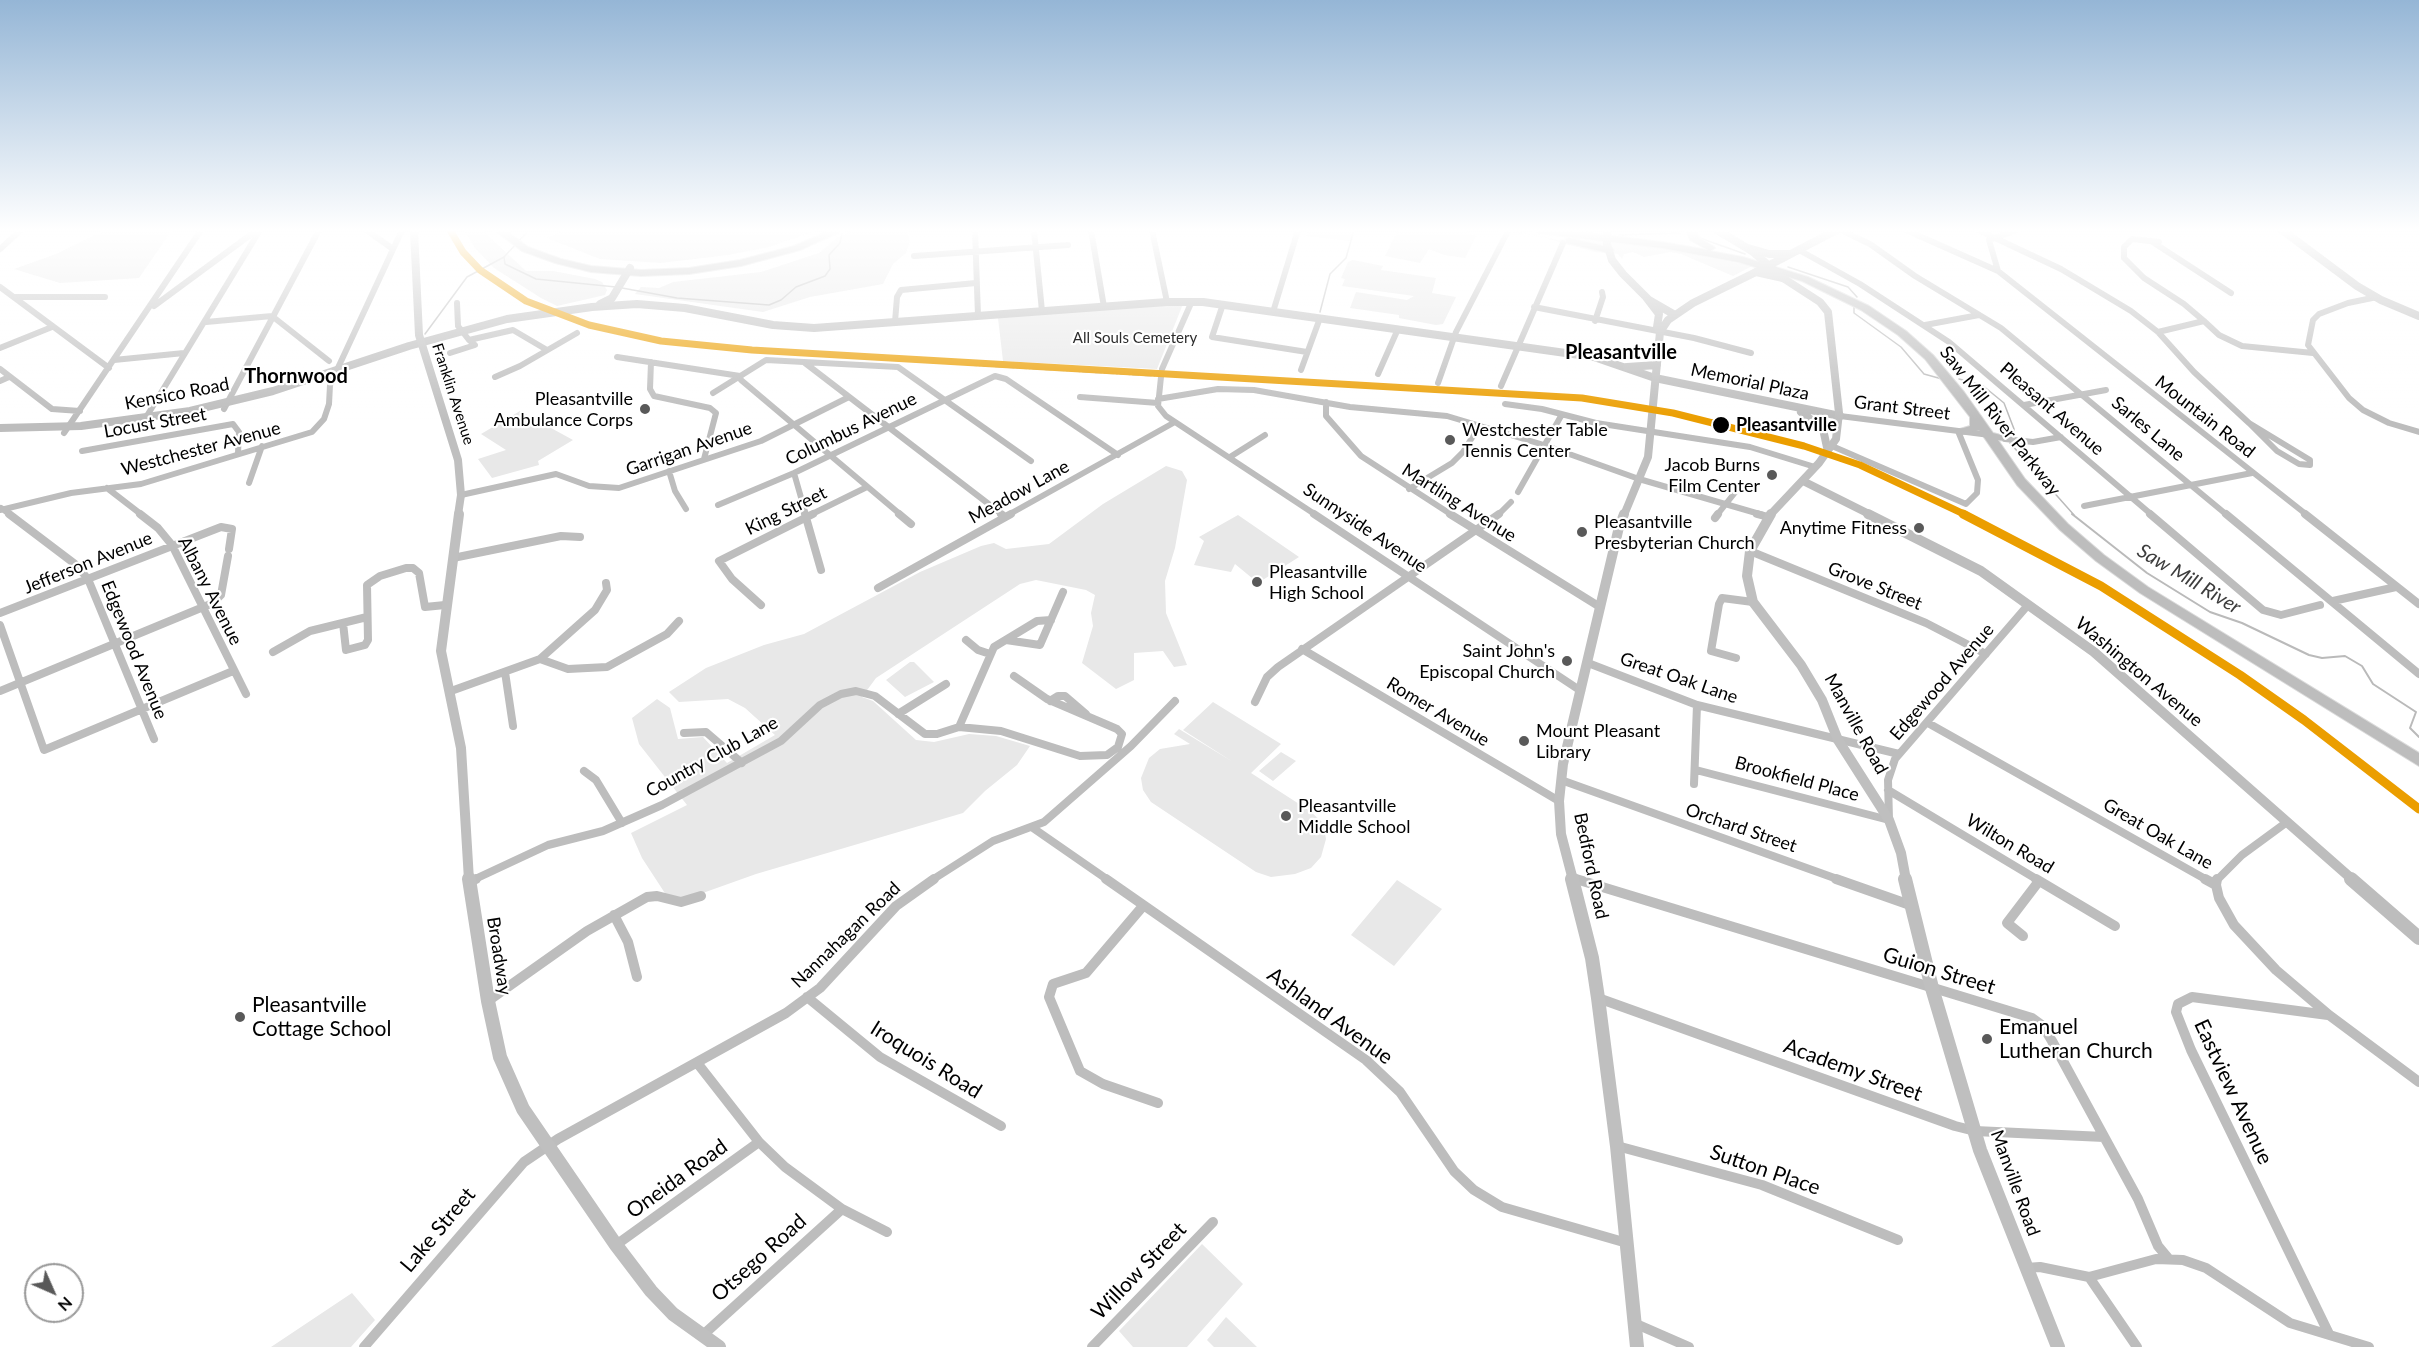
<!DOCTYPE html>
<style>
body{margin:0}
#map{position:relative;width:2419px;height:1347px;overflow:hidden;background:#fff;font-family:Lato,sans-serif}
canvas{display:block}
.north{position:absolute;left:24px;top:1263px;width:60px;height:60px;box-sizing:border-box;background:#fff;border:2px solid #999;border-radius:50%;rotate:135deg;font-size:16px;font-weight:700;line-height:24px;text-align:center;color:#000}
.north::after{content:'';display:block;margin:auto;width:21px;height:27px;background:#595959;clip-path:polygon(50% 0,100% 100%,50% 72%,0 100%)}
</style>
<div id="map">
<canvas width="2419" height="1347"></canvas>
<div class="north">N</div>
</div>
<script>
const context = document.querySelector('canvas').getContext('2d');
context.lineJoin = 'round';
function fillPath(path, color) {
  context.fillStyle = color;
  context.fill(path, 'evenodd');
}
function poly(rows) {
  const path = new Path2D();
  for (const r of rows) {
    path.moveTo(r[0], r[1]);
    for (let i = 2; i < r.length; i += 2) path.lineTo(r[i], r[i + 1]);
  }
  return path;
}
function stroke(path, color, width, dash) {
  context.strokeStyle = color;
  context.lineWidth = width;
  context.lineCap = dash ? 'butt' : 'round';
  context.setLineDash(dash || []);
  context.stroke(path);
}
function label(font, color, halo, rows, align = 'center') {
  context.font = font + ' Lato,sans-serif';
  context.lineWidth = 4.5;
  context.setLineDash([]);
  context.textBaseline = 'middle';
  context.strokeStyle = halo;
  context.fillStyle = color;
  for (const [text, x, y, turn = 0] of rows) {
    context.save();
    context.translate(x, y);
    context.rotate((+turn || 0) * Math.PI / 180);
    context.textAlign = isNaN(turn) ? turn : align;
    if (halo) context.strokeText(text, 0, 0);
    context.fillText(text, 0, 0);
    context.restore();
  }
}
const green = poly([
 [105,230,172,230,139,278,60,283,14,269,56,254],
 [464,230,482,230,526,271,553,271,595,279,602,282,607,290,605,295,557,306,541,298,494,268,475,248],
 [564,230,818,230,769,247,728,255,661,263,600,259,547,238],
 [855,230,907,230,910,242,906,253,893,264,883,284,810,297,763,312,635,294,641,287,659,288,673,282,761,272,819,253,837,238],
 [1308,230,1354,230,1350,241,1306,236],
 [1398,230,1462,230,1476,236,1465,258,1444,255,1429,249,1420,263,1385,256],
 [1491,230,1512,230,1557,240,1568,238,1651,246,1752,266,1733,276,1681,254,1670,252,1644,257,1633,252,1624,254,1622,259,1618,254,1595,252,1538,236],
 [1353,260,1383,266,1381,270,1436,278,1432,293,1456,297,1443,324,1436,325,1399,318,1399,315,1350,308,1356,292,1407,300,1414,296,1342,286,1345,279,1341,278,1348,262],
 [1183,304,1157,369,1003,361,998,318],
 [520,411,573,440,538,461,539,465,492,478,478,459,506,450,481,434],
 [1166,466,1182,471,1187,480,1175,548,1165,581,1166,613,1187,665,1174,667,1163,651,1134,653,1134,680,1116,689,1082,663,1093,626,1091,613,1095,595,1086,590,1036,580,1020,584,876,678,862,697,873,701,916,740,934,742,969,734,996,736,1030,746,1017,765,985,791,963,813,756,874,672,904,642,858,631,833,687,805,639,744,632,718,657,699,670,708,678,739,703,737,727,763,775,735,745,708,728,699,679,702,669,692,706,668,764,645,804,634,920,572,981,546,994,543,1006,549,1049,544,1103,504],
 [1238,515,1299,557,1258,583,1235,564,1231,572,1194,565,1204,541,1199,537],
 [910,662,914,662,934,682,905,697,886,680],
 [1213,702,1281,744,1251,773,1310,811,1323,823,1326,839,1321,857,1311,868,1295,874,1271,877,1256,872,1151,802,1143,790,1141,778,1149,758,1160,749,1190,744,1174,734,1179,729,1233,762,1183,730],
 [1281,752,1296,761,1273,781,1259,771],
 [1397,880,1442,909,1394,966,1351,935],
 [1202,1244,1243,1284,1187,1347,1133,1347,1119,1331],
 [352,1293,375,1320,351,1347,271,1347],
 [1226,1317,1257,1347,1214,1347,1207,1340]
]);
const streamFar1 = poly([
 [529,230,504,257,505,264,536,279,616,287],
 [1583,230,1592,232],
 [1620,235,1680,233],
 [1697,237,1745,254],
 [1788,267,1848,287,1857,297],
 [622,288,677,298,769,305,781,300,796,287,825,276,830,269,829,255,840,243,842,234],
 [1854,307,1854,313,1901,347,1924,374,1942,379],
 [1320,312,1330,274,1346,258,1354,230],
 [425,334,467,277,504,257],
 [1959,379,1982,385,2004,403,2014,429,2013,437],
 [2010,443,2074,515]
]);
const stream = poly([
 [2072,514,2147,573,2210,612,2242,623,2309,655,2322,658,2345,656,2362,666,2373,684,2416,712,2410,728,2419,737]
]);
const minorFar2 = poly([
 [366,230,393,249],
 [975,230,978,316],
 [1034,230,1042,311],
 [1091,230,1104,307],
 [1152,230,1167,302],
 [1841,230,1870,244,1915,276,2001,328,2227,515],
 [1906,230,1998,271,2307,515],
 [1978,230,2061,269,2131,311,2158,332,2194,372,2249,423],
 [2151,241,2231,293],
 [0,249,21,230],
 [1799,250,1860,284,1949,342,2152,515],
 [914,256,1068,245],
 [1998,271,1989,240,2017,230],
 [0,287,109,368],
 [14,297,105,297],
 [2377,297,2348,303,2319,314,2313,320,2308,345,2349,398,2363,410,2389,423,2419,432],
 [457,303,458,326,469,340,513,330,547,350],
 [1223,304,1212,337,1307,352],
 [154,306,257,230],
 [1534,307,1694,338,1751,353],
 [1273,312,1298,230],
 [1595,321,1603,297,1602,292],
 [2204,321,2219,335,2242,346,2313,353],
 [206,322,272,316,329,361],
 [895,322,897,297,901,290,976,283],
 [1925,325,1979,315],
 [2158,332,2204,321,2184,304,2144,278,2124,258,2124,247,2132,239,2159,242],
 [0,348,52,327],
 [450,353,475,345,469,340],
 [617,357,740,376,741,380,901,515],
 [114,360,184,353],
 [651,362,650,389,654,396,710,408,716,413,704,459],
 [805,363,1003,515],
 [0,369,52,409,80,411],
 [1162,369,1192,301],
 [1301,370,1320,318],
 [1378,374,1398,329],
 [495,377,520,366,577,333],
 [1161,377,1158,406,1166,416,1316,515],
 [0,381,9,377],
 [1438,383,1456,332,1507,233],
 [1501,386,1563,243],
 [713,393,766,360,898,367,1031,461],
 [1080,397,1158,403],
 [1158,399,1218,389,1254,390,1350,407,1447,416,1544,445,1639,479,1763,515],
 [1326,402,1326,416,1361,456,1452,515],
 [1505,404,1542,409,1596,423,1750,447,1815,467],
 [2024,405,2106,390],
 [224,409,319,230],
 [1840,416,1990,435],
 [2249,423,2310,460,2310,465,2299,464,2277,451,2249,423],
 [142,424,260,230],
 [64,433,201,230],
 [2005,439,2033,442,2061,437],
 [1832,446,1966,504,1977,493,1978,480,1958,431],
 [82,451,233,424,239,432,238,453],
 [1230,457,1265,435],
 [669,471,675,491,686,509],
 [794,473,806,515],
 [249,483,262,446],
 [107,488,142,515],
 [1409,489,1452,463,1463,452,1480,425],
 [1518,492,1561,416],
 [461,495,556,474,589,486,619,488,761,441,849,397],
 [718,505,794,473,995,376,1006,379,1118,455],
 [2084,506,2252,473],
 [1,508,11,515],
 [0,510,71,493,141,484,312,432,324,419,329,404,330,385,402,230],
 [810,515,867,487],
 [1008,515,1175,422],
 [1498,515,1511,502],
 [1717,515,1737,490]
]);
const minorFar1 = poly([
 [9,514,75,564,88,579,154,739],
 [140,514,158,528,172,545,246,694],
 [805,514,821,570],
 [899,514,911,524],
 [1001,514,1005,517],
 [1314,514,1581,691],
 [1450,514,1600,607],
 [1757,514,1768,517],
 [2150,514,2263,610,2281,615,2320,605],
 [2226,514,2419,674],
 [2305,514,2419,604],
 [1715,518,1718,514],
 [1750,551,1926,623,1986,654],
 [453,558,561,536,580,537],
 [878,588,1011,514],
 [2333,601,2396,587],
 [761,605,732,579,719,561,813,514],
 [0,613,221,527,232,529,229,549],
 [343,623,346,650,365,645,368,640,367,585,380,576,406,568,413,568,419,573,425,607,445,605],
 [0,625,44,750,233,671],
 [966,640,978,650,990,654],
 [1006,640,1040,645,1063,592],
 [1302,649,1559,801],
 [273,652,310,631,367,617],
 [1736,658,1711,651,1719,604,1722,598,1753,602],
 [540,659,568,669,607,667,667,634,679,621],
 [1588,663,1697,705,1899,754],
 [505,672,513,726],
 [0,691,213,603,221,595,228,556],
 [451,691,540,659,595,610,607,590,606,583],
 [1050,701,1058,696,1065,696,1086,714],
 [1255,702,1267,677,1278,667,1499,514],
 [898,714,946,684],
 [1928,723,2207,880],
 [959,727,994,647,1037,621,1051,620],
 [684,733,706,732,742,763],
 [1696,770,1889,820,1888,780,1895,759,2028,605],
 [584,771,596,780,622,823],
 [1561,780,1840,880],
 [1694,784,1697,705],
 [1888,790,2038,880],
 [1033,828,1108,880],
 [1571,877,1581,880],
 [473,880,548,845,603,831,662,805,781,741,820,705,841,694,856,691,875,696,925,734,937,734,959,727,1001,731,1080,756,1107,755,1118,747,1122,734,1117,729,1047,699,1014,676],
 [932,880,993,841,1044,822,1131,746,1175,701],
 [2217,880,2242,855,2287,822]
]);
const minor = poly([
 [1106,879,1366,1060,1400,1092,1454,1171,1474,1190,1502,1207,1627,1243],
 [1576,879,2032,1018,2043,1026,2052,1041,2138,1199,2158,1246,2168,1258],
 [1836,879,1910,905],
 [2036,879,2115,926],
 [2205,879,2216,885,2219,898,2234,925,2276,970,2329,1015,2419,1082],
 [469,882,476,879],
 [2216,885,2217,879],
 [1143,906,1086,973,1053,984,1049,997,1080,1071,1103,1084,1158,1103],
 [614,915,628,942,637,977],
 [2023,936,2007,923,2039,881],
 [807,997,880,1057,1001,1126],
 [1598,998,1955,1126,1975,1131,2104,1137],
 [488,1001,587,931,647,897,657,896,681,902,701,896],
 [2328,1015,2192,997,2178,1004,2176,1012,2191,1050,2329,1334],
 [698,1064,759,1142,785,1167,842,1209,887,1232],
 [1617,1146,1762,1185,1898,1240],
 [616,1245,759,1142],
 [2026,1268,2040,1267,2089,1277,2156,1259,2183,1260,2206,1268,2290,1323,2369,1347],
 [2089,1277,2137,1347],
 [1634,1323,1689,1347],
 [703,1335,842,1209],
 [364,1347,524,1162,558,1139,786,1013,820,988,896,906,934,879],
 [1092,1347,1213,1222]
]);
const tertiaryFar2 = poly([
 [2282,230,2357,286,2381,300,2419,316],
 [600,304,612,298,630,268],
 [1801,412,1823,429,1828,452],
 [0,428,81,426,190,411,273,391,409,346,507,319,592,307,637,304,685,308,773,325,814,328,1167,302,1203,302,1594,357,1655,378,1840,416],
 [1803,481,1871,515]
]);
const tertiaryFar1 = poly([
 [1868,514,1981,571,2094,652,2353,880]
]);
const tertiary = poly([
 [2351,879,2419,938]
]);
const secondaryFar2 = poly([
 [414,230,419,335,458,460,461,495,458,515],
 [1717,230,1752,251],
 [1607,244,1612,260,1623,274,1649,300,1675,315],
 [1748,248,1769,254,1789,254],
 [1783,258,1837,230],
 [1660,332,1668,320,1693,303,1756,272,1783,278,1820,302,1828,312,1839,413,1836,439,1819,463,1770,515],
 [1627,367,1657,365],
 [1624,515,1648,457,1660,332,1657,327,1659,314,1646,297]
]);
const secondaryFar1 = poly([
 [459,514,441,651,461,748,469,880],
 [1771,514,1750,551,1747,576,1753,602,1801,665,1822,700,1838,740,1889,820,1901,853,1906,880],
 [1573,880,1561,834,1559,801,1563,764,1619,527,1624,514]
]);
const secondary = poly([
 [469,879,488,1001,500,1057,523,1109,616,1245,651,1291,673,1314,719,1347],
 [1572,879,1592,958,1598,998,1617,1146,1637,1347],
 [1905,879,1932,988,1980,1150,2058,1347]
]);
const trunk = poly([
 [494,230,505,230,528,247,561,259,591,266,641,270,689,268,740,260,794,246,831,230,844,230,800,250,741,266,689,274,641,276,591,272,555,263,522,251,494,230],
 [1534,230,1564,230,1662,242,1708,250,1690,240,1686,230,1696,230,1699,238,1713,246,1715,248,1710,251,1743,257,1808,277,1869,306,1906,331,1933,355,1964,392,1993,433,2009,437,2009,441,1998,440,2025,479,2068,524,2104,555,2148,587,2419,753,2419,766,2140,593,2096,561,2060,530,2017,485,1979,430,1964,434,1960,433,1960,429,1970,426,1970,417,1925,359,1898,335,1861,310,1802,281,1738,262,1662,248,1538,233,1534,230],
 [1569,238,1612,248,1614,250,1609,253,1566,243,1566,239,1569,238]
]);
const rail = poly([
 [970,365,1155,376]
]);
const secondaryBridge = poly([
 [1607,230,1607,244],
 [1752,251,1783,278],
 [1756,272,1783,258]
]);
const rail1Far1 = poly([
 [450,230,463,252,480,270,526,301,589,325,661,341,752,350,1582,398,1673,413,1804,446,1860,465,1966,515]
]);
const rail1 = poly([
 [1963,514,2101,586,2240,675,2304,720,2419,809]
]);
const markers = [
 [645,409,6,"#595959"],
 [1721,425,9,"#000"],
 [1450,440,6,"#595959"],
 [1772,475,6,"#595959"],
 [1919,528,6,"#595959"],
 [1582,532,6,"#595959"],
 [1257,582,6,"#595959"],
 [1567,661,6,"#595959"],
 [1524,741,6,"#595959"],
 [1286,816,6,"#595959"],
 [240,1017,6,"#595959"],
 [1987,1039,6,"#595959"]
];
const farParknames = [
 ["All Souls Cemetery",1135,338]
];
const farStreetnames = [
 ["Franklin Avenue",453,394,72]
];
const streetNames = [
 ["Memorial Plaza",1750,382,12],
 ["Kensico Road",177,394,-11],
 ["Grant Street",1902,408,7],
 ["Pleasant Avenue",2052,409,41],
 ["Mountain Road",2205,417,38],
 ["Saw Mill River Parkway",2000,421,52],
 ["Locust Street",155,423,-10],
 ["Columbus Avenue",851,429,-26],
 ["Sarles Lane",2148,429,40],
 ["Westchester Avenue",201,449,-15],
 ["Garrigan Avenue",689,449,-19],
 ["Meadow Lane",1019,492,-29],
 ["Martling Avenue",1459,503,32],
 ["King Street",786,511,-26],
 ["Sunnyside Avenue",1365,528,34],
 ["Jefferson Avenue",88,563,-22],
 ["Grove Street",1875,586,22],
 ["Albany Avenue",210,591,63],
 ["Edgewood Avenue",134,650,68],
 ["Washington Avenue",2139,672,40],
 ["Great Oak Lane",1679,678,19],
 ["Edgewood Avenue",1942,682,-49],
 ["Romer Avenue",1438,712,31],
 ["Manville Road",1856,724,61],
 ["Country Club Lane",712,757,-29],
 ["Brookfield Place",1797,779,15],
 ["Orchard Street",1741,828,19],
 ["Great Oak Lane",2158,834,30],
 ["Wilton Road",2010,844,31],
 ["Bedford Road",1591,866,78],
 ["Nannahagan Road",846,935,-44],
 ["Broadway",499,956,81],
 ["Manville Road",2015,1183,70]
];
const poiNames = [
 ["Pleasantville",633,399,"right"],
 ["Ambulance Corps",633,420,"right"],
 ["Westchester Table",1462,430],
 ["Tennis Center",1462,451],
 ["Jacob Burns",1760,465,"right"],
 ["Film Center",1760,486,"right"],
 ["Pleasantville",1594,522],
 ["Presbyterian Church",1594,543],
 ["Anytime Fitness",1907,528,"right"],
 ["Pleasantville",1269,572],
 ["High School",1269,593],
 ["Saint John's",1555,651,"right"],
 ["Episcopal Church",1555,672,"right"],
 ["Mount Pleasant",1536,731],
 ["Library",1536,752],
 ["Pleasantville",1298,806],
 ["Middle School",1298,827]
];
const stopNames = [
 ["Pleasantville",1736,425]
];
const farDistrictnames = [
 ["Pleasantville",1621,353],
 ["Thornwood",296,377]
];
const waterNames = [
 ["Saw Mill River",2189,579,31]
];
const nearStreetnames = [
 ["Guion Street",1939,971,17],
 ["Ashland Avenue",1330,1016,36],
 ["Iroquois Road",926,1060,32],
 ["Academy Street",1853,1070,20],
 ["Eastview Avenue",2233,1092,65],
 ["Sutton Place",1765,1170,19],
 ["Oneida Road",677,1179,-36],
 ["Lake Street",438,1230,-50],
 ["Otsego Road",759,1258,-42],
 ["Willow Street",1139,1271,-46]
];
const nearPoinames = [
 ["Pleasantville",252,1005],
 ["Cottage School",252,1029],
 ["Emanuel",1999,1027],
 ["Lutheran Church",1999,1051]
];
fillPath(green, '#e8e8e8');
stroke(streamFar1, '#bababa', 1.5);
stroke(stream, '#bababa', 2);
stroke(trunk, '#dbdbdb', 2);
stroke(minorFar2, '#bdbdbd', 6);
stroke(minorFar1, '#bdbdbd', 8);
stroke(minor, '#bdbdbd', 10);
stroke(tertiaryFar2, '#bdbdbd', 8);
stroke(tertiaryFar1, '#bdbdbd', 10);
stroke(tertiary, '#bdbdbd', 14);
stroke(secondaryFar2, '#bfbfbf', 8);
stroke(secondaryFar1, '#bfbfbf', 10);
stroke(secondary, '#bfbfbf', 14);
fillPath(trunk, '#bdbdbd');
stroke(rail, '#bdbdbd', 1.5, [7, 2, 1.5, 2]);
stroke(secondaryBridge, '#bfbfbf', 8);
stroke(rail1Far1, '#eb9e00', 7);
stroke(rail1, '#eb9e00', 9);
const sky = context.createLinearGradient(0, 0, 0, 419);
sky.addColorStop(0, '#95b6d6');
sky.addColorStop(0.55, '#fff');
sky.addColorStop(1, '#ffffff00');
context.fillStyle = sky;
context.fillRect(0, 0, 2419, 419);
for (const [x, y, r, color] of markers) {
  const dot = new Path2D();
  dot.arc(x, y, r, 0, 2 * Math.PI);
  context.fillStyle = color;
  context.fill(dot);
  stroke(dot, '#fff', 2);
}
label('15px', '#2c2c2c', '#fff', farParknames);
label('15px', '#000', '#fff', farStreetnames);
label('18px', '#000', '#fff', streetNames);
label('18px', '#000', '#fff', poiNames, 'left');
label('bold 18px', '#000', '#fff', stopNames, 'left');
label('bold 20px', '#000', '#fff', farDistrictnames);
label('italic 20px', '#3d3d3d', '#fff', waterNames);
label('21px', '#000', '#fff', nearStreetnames);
label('21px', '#000', '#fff', nearPoinames, 'left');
</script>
